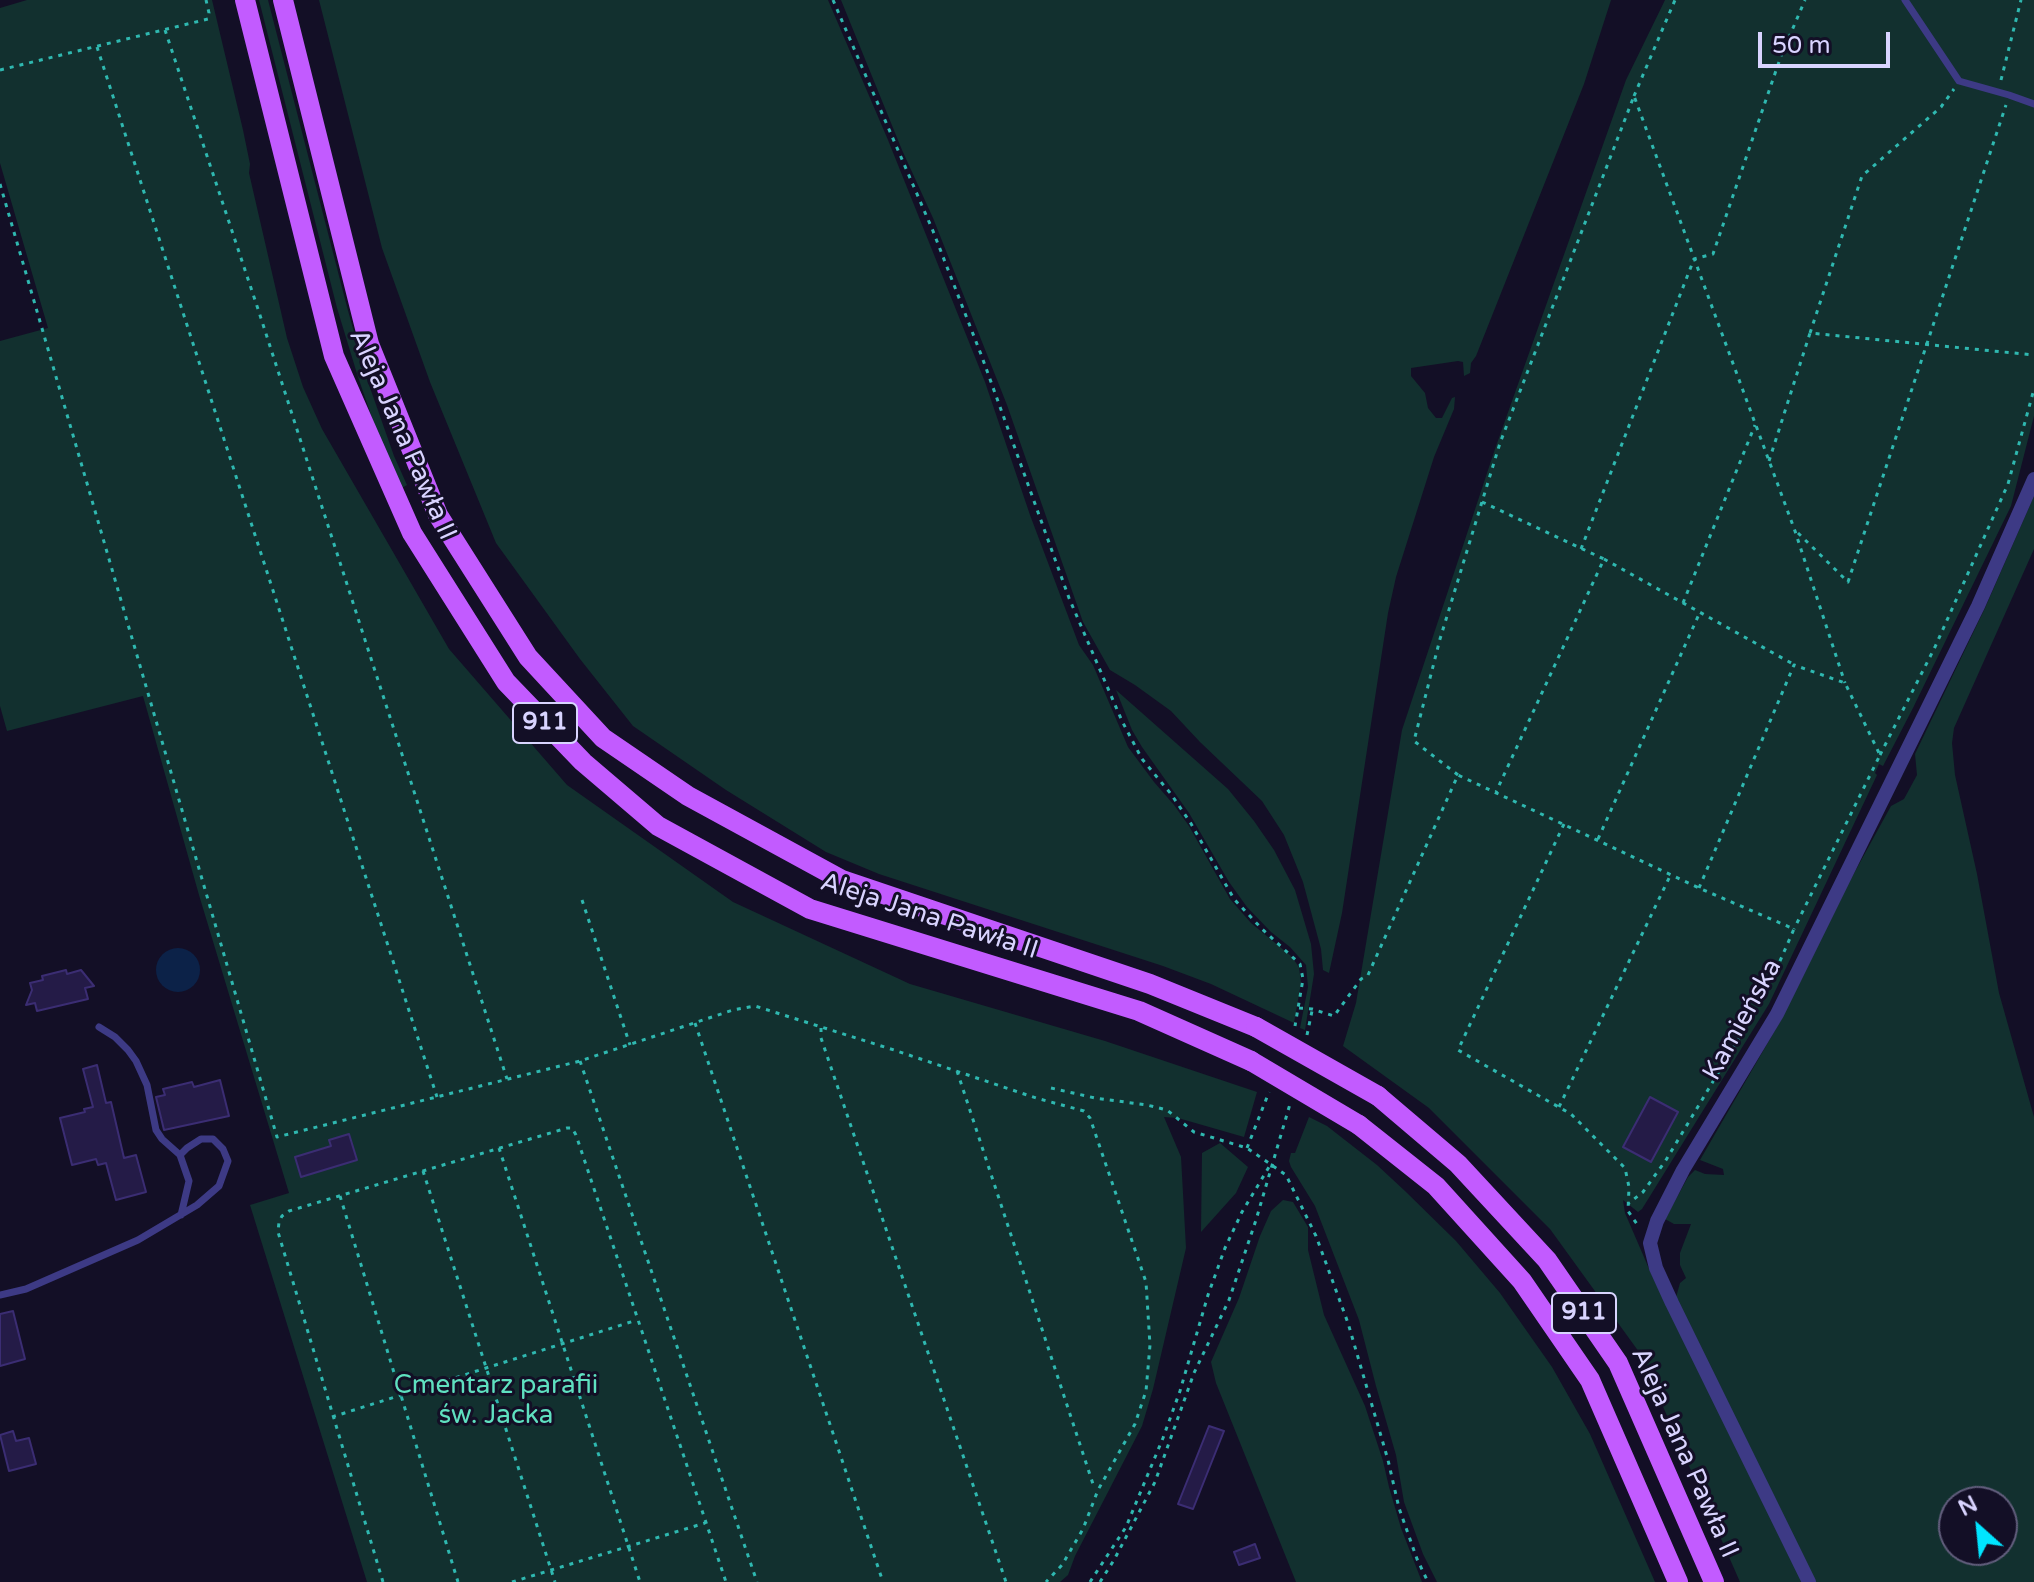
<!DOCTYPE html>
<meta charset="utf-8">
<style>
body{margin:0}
#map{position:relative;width:2034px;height:1582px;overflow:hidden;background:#130f26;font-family:"Varela Round",sans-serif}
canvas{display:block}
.north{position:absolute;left:1938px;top:1486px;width:80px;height:80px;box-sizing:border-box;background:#130f26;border:2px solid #625e7d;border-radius:50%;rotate:333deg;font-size:22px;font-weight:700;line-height:32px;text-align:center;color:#d9d4ff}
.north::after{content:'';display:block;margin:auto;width:28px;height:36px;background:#00e5ff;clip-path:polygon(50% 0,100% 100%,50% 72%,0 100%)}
.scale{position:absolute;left:1758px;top:32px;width:132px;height:36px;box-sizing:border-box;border:4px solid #d9d4ff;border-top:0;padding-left:10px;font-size:24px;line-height:28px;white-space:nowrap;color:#d9d4ff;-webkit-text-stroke:6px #130f26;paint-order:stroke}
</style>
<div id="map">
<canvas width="2034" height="1582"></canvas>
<div class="north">N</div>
<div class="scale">50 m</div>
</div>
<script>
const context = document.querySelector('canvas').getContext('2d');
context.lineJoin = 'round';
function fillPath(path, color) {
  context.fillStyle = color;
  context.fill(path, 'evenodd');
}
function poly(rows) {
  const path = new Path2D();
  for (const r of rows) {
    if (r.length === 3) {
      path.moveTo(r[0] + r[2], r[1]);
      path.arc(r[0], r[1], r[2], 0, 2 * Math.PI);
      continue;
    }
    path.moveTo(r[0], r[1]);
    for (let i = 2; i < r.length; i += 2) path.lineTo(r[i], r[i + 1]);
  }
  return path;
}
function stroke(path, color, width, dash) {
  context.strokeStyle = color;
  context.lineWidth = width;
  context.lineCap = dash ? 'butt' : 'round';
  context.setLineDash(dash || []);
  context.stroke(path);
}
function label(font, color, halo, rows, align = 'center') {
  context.font = font + ' "Varela Round",sans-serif';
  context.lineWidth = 6;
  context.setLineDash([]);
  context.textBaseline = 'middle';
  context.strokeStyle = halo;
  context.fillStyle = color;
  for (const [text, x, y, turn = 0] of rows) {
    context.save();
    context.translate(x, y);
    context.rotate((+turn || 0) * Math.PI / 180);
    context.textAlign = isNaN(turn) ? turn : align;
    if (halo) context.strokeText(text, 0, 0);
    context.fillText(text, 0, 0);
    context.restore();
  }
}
const green = poly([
 [27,0,212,0,243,130,250,164,249,173,287,338,303,387,322,429,449,649,567,785,733,902,910,984,1105,1041,1257,1092,1244,1137,1178,1118,1164,1117,1181,1157,1186,1248,1153,1389,1142,1426,1075,1556,1068,1575,1060,1582,367,1582,250,1205,289,1193,199,895,143,696,7,731,0,706,0,341,48,328,0,163,0,8],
 [259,0,268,0,347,307,368,382,394,456,407,485,400,489,379,438,358,377,337,308],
 [319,0,828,0,888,140,985,382,1030,515,1079,645,1093,665,1128,747,1154,782,1174,805,1189,826,1230,899,1251,923,1291,956,1299,967,1301,983,1294,1023,1211,984,1163,966,879,874,826,852,726,790,633,726,580,659,496,543,430,382,382,248],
 [841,0,1611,0,1584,84,1476,356,1471,363,1470,373,1464,376,1463,362,1458,361,1411,368,1411,376,1425,393,1428,408,1436,418,1442,418,1452,398,1455,397,1454,409,1434,457,1396,577,1388,613,1342,913,1329,973,1323,970,1321,949,1303,882,1284,835,1262,801,1200,742,1171,711,1135,685,1110,670,1083,622,1007,405,933,218,902,150],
 [1665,0,2034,0,2034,416,2011,506,1913,708,1883,766,1879,764,1875,773,1877,775,1769,1004,1642,1209,1638,1212,1623,1200,1625,1213,1653,1278,1804,1582,1740,1582,1639,1352,1550,1229,1429,1108,1343,1046,1356,1003,1402,730,1495,449,1626,80],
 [2034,496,2034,549,1954,728,1952,743,1955,775,1977,874,1999,993,2034,1117,2034,1582,1815,1582,1675,1301,1680,1283,1686,1278,1680,1265,1680,1253,1691,1224,1674,1224,1665,1219,1688,1177,1695,1170,1705,1174,1724,1175,1723,1169,1700,1160,1781,1020,1847,886,1891,806,1904,799,1917,775,1915,754,1985,608],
 [1954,1502,2002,1502,2002,1550,1954,1550],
 [1116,690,1228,789,1254,821,1274,850,1295,890,1311,944,1314,974,1305,1030,1300,1028,1308,987,1306,965,1290,947,1271,932,1247,907,1229,882,1189,813,1142,747,1132,730],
 [1309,1117,1327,1126,1377,1165,1405,1191,1456,1241,1500,1293,1552,1367,1590,1434,1655,1582,1437,1582,1423,1554,1404,1502,1396,1455,1376,1386,1359,1320,1315,1206,1291,1167,1289,1161,1291,1153,1295,1153],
 [1220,1143,1248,1167,1236,1193,1201,1232,1202,1153],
 [1283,1200,1293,1202,1308,1227,1308,1250,1324,1315,1365,1406,1383,1461,1389,1487,1401,1528,1422,1582,1296,1582,1216,1383,1211,1362,1239,1298,1260,1236,1271,1211]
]);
const water = poly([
 [178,970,22]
]);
const building = poly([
 [66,970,67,974,81,970,94,986,85,988,88,999,37,1011,35,1003,26,1005,32,990,30,983,43,980,42,976,66,970],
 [97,1065,106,1103,111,1102,124,1158,136,1155,146,1192,116,1200,106,1163,98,1165,96,1159,72,1165,60,1118,85,1112,84,1109,93,1107,83,1069,97,1065],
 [220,1080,229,1116,164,1130,156,1097,165,1095,163,1089,192,1082,194,1087,220,1080],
 [1650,1097,1678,1112,1651,1162,1623,1147,1650,1097],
 [349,1134,357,1160,301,1177,295,1157,331,1146,329,1140,349,1134],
 [13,1311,25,1359,0,1366,0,1314,13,1311],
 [1209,1426,1224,1431,1193,1509,1178,1504,1209,1426],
 [13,1431,16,1441,29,1438,36,1464,9,1471,0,1435,13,1431],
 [1255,1544,1260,1558,1239,1565,1234,1552,1255,1544]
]);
const path = poly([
 [833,0,933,231,982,357,1069,598,1122,721,1142,759,1171,794,1190,822,1234,899,1262,929,1300,964,1303,979,1295,1026],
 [165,30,258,309,507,1079],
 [97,47,437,1097],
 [0,70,208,19,209,13,206,0],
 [2001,80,2021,0],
 [1634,96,1675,0],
 [0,184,277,1137,580,1061,733,1010,755,1006,894,1050,1036,1098,1084,1111,1090,1118,1146,1282,1150,1345,1146,1391,1135,1424,1098,1490,1083,1529,1062,1565,1046,1582],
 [1810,333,1862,176,1941,107,1954,89],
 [1769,461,1810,333,2034,355],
 [1482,502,1604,559,1496,792],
 [1798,533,1848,582,2006,105],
 [1581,549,1694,259,1713,254,1781,56,1805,0],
 [1604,559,1793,664],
 [1683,603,1755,425],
 [1880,755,1935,647,2008,484,2034,389],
 [1458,775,1414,741,1440,639,1500,443,1634,96,1795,531,1845,683],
 [1564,824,1458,1050,1571,1114,1625,1168,1629,1187,1628,1211,1639,1227],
 [1598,839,1700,612],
 [1699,888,1794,665,1845,683,1880,755,1794,929],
 [582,900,630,1045],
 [1299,1008,1312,1009,1334,1016,1361,979,1368,975,1458,775,1699,888,1794,929,1766,993,1666,1160,1643,1192,1628,1204],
 [695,1023,883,1582],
 [821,1028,821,1038,1006,1582],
 [1307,1035,1312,1011],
 [580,1061,757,1582],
 [957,1071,1093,1484,1096,1488],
 [1051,1088,1095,1098,1147,1105,1167,1110,1194,1132,1247,1148,1286,1175,1316,1236,1348,1323,1388,1460,1399,1508,1417,1559,1428,1582],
 [1559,1107,1670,876],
 [499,1148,640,1582],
 [1247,1148,1269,1092],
 [423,1171,555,1582],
 [340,1196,458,1582],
 [332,1417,637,1320],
 [383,1582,278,1232,279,1222,282,1216,289,1211,567,1128,572,1128,576,1135,726,1582],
 [512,1582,705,1523],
 [1090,1582,1126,1527,1163,1438,1180,1391,1208,1295,1225,1248,1242,1212,1269,1167],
 [1100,1582,1114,1560,1155,1482,1194,1373,1229,1300,1256,1220,1290,1104]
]);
const service = poly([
 [1905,0,1959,81,2009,95,2034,104],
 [99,1027,115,1037,128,1050,136,1061,147,1085,156,1130,162,1139,180,1155],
 [0,1295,26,1289,138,1240,197,1205,219,1186,228,1161,223,1149,213,1139,201,1139,187,1148,180,1155,189,1181,181,1215]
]);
const minor = poly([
 [1809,1582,1672,1303,1656,1268,1650,1243,1657,1221,1683,1170,1777,1014,1978,606,2034,479]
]);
const primary = poly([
 [245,0,334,356,412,533,506,682,583,762,658,826,810,909,1139,1011,1251,1061],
 [283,0,369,344,438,515,528,657,603,738,688,796,842,880,1150,984,1256,1027],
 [1378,1096,1458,1164,1547,1260,1618,1363,1714,1582],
 [1359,1125,1436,1186,1522,1281,1590,1380,1678,1582]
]);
const primaryBridge = poly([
 [1256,1027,1378,1096],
 [1251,1061,1359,1125]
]);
const shields = [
 [545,723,64],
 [1584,1313,64]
];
const shieldNames = [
 ["911",545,723],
 ["911",1584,1313]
];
const streetNames = [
 ["Aleja Jana Pawła II",402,435,66],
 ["Aleja Jana Pawła II",929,917,18],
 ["Kamieńska",1743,1020,-61],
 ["Aleja Jana Pawła II",1684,1453,66]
];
const parkNames = [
 ["Cmentarz parafii",496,1386],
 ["św. Jacka",496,1416]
];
fillPath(green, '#12302f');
fillPath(water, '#0c2248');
fillPath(building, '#241b47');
stroke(building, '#3b2d73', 2);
stroke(path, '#2fb8b0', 3, [4, 6]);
stroke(service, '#3d3a85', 7);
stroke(minor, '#3d3a85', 14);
stroke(primary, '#c25bff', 20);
stroke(primaryBridge, '#c25bff', 20);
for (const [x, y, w] of shields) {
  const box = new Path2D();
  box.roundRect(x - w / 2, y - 20, w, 40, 6);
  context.fillStyle = '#130f26';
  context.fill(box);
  stroke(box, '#d9d4ff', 2);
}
label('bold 24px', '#d9d4ff', null, shieldNames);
label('26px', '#d9d4ff', '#130f26', streetNames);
label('26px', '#5fe0c0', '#130f26', parkNames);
</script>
